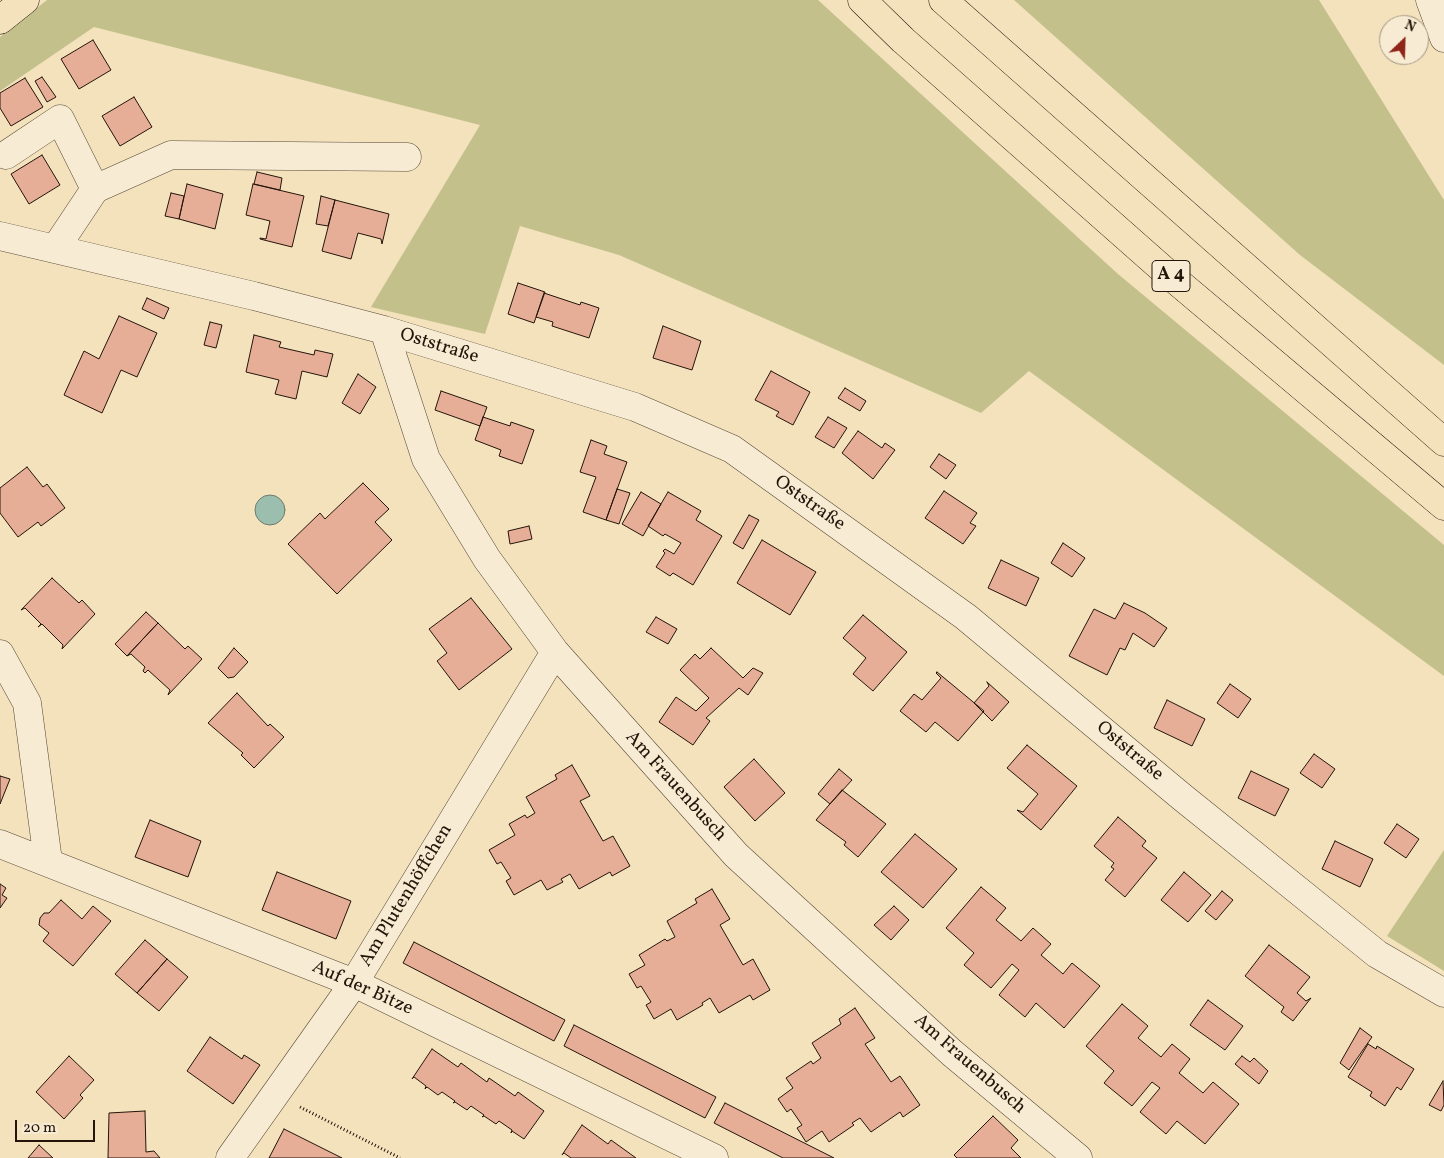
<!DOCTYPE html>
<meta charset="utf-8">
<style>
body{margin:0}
#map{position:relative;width:1444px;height:1158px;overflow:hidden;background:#f3e2bc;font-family:Vollkorn,serif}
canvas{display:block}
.north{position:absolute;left:1379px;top:15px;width:50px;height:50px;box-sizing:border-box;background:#f7ecd3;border:1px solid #a39683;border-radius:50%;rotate:24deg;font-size:14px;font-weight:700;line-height:20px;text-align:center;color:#24140a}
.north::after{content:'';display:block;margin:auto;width:18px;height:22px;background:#8f2418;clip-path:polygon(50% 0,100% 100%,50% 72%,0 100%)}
.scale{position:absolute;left:15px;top:1120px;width:80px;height:22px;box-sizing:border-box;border:2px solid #24140a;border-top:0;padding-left:6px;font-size:15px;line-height:18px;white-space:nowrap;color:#24140a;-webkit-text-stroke:4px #f7ecd3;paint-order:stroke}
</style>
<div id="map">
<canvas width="1444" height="1158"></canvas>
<div class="north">N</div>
<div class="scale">20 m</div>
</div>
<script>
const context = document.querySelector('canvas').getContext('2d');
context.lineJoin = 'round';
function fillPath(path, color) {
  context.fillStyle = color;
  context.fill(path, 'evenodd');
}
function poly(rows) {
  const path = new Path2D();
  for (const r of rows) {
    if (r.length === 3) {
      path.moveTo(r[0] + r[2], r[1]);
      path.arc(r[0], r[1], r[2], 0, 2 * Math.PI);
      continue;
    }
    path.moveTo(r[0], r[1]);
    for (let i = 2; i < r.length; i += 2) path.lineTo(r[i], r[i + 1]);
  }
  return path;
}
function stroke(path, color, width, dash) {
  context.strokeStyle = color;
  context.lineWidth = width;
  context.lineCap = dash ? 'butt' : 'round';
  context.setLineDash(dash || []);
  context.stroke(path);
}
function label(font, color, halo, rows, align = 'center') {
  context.font = font + ' Vollkorn,serif';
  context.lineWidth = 4;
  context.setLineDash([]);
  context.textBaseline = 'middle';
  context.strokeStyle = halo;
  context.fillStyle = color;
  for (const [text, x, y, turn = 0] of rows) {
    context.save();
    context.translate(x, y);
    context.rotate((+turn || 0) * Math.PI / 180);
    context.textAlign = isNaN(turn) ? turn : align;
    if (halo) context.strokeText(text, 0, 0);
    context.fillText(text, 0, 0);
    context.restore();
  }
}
const green = poly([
 [47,0,818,0,1118,274,1444,545,1444,676,1029,371,981,413,619,255,520,226,485,334,371,307,480,125,94,27,0,91,0,37],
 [1014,0,1319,0,1444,200,1444,365,1300,255],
 [1444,850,1444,971,1387,936]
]);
const water = poly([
 [270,510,15]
]);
const building = poly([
 [93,40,111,70,79,89,61,59,93,40],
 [42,77,56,97,47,102,35,81,42,77],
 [25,78,43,107,11,126,0,108,0,93,25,78],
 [134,97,152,127,120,146,102,116,134,97],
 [42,155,60,185,29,204,11,174,42,155],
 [257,172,282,178,280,190,254,184,257,172],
 [187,184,223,194,215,229,179,219,187,184],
 [253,184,304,196,292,247,260,239,260,238,266,239,270,221,246,215,253,184],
 [171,193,184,196,179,219,165,216,171,193],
 [321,196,335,200,328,226,316,224,321,196],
 [335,200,389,214,382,244,381,239,358,233,351,259,322,251,335,200],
 [518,283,545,292,534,323,508,314,518,283],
 [544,293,580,305,581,302,599,308,589,338,552,326,553,322,536,317,544,293],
 [147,298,169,308,164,319,142,309,147,298],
 [119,316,157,333,137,377,121,370,102,413,64,395,84,351,99,359,119,316],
 [210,322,222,325,216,348,204,345,210,322],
 [663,326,701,341,692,370,653,358,663,326],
 [254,335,281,342,279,347,314,355,315,350,333,354,327,377,302,371,296,399,275,394,279,380,246,372,254,335],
 [771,371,810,392,793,425,776,416,779,412,755,400,771,371],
 [358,374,376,387,360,414,342,403,358,374],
 [845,388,866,401,860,411,838,398,845,388],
 [441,391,487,407,480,426,435,410,441,391],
 [483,417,510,426,511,422,534,430,522,464,499,456,501,450,475,440,483,417],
 [828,417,847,428,834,448,815,437,828,417],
 [858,431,882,448,885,443,895,450,873,479,842,453,858,431],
 [591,440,607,446,604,454,627,462,606,520,583,512,596,477,580,472,591,440],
 [939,454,956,465,946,479,930,467,939,454],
 [27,467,43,487,47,484,65,508,41,526,38,522,18,537,0,513,0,488,27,467],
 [363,483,389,509,375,522,392,540,337,594,288,544,320,513,325,519,363,483],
 [617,489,630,493,619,524,606,520,617,489],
 [944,491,977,513,970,523,976,526,963,544,925,518,944,491],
 [641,492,661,504,643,536,622,524,641,492],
 [668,492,701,511,696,520,722,536,693,585,673,573,670,576,656,567,665,553,663,551,665,549,674,554,681,543,665,534,663,536,648,526,668,492],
 [749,515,759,520,743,549,733,543,749,515],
 [529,526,532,539,510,544,508,531,529,526],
 [762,540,816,572,790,615,737,583,762,540],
 [1063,543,1085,558,1072,577,1051,563,1063,543],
 [1001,560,1039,578,1026,606,988,588,1001,560],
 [52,578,79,603,82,600,95,614,62,649,63,645,42,624,38,627,41,624,25,608,21,610,52,578],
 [471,598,512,649,459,690,437,661,447,653,429,629,471,598],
 [1124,603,1145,613,1167,628,1154,647,1133,633,1125,650,1120,648,1107,675,1069,656,1094,609,1115,619,1124,603],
 [146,612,158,623,127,656,115,644,146,612],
 [863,615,907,652,873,691,853,674,866,658,843,638,863,615],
 [656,617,677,629,668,644,646,632,656,617],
 [158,623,185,649,188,646,202,659,168,695,170,690,148,670,145,673,143,671,145,667,131,654,127,656,158,623],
 [234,648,248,662,234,677,228,678,218,668,234,648],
 [711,648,743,678,753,668,763,673,748,695,739,688,706,718,710,721,693,745,659,722,676,697,696,711,709,698,680,670,695,654,700,659,711,648],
 [937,672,984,711,958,741,935,722,926,732,900,711,914,694,922,700,941,678,936,673,937,672],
 [987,682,1009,702,992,721,974,703,989,686,987,682],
 [1230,684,1251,699,1238,718,1217,703,1230,684],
 [237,693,268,726,270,724,284,737,254,768,241,755,243,753,208,723,237,693],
 [1167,700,1205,719,1192,746,1154,728,1167,700],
 [1027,745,1077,786,1041,830,1017,810,1023,812,1038,794,1007,768,1027,745],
 [1314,754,1335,769,1322,788,1300,773,1314,754],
 [754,759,785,793,755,821,724,787,754,759],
 [572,765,590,796,580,801,603,841,613,836,630,866,612,876,610,872,579,889,570,874,561,879,563,882,547,890,541,880,514,895,506,881,511,878,501,862,497,864,489,850,515,835,509,824,525,815,527,818,535,813,526,797,557,779,555,775,572,765],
 [839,769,852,780,830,804,818,794,839,769],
 [1251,771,1289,789,1275,816,1238,798,1251,771],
 [0,776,10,779,0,804,0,776],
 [842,790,886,824,858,857,844,845,846,842,816,820,842,790],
 [1118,817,1146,841,1142,846,1157,858,1125,897,1105,880,1114,869,1111,867,1114,863,1094,846,1118,817],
 [150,820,201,841,188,877,135,857,150,820],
 [1397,824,1419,839,1406,858,1384,843,1397,824],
 [915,834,957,869,923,908,881,872,915,834],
 [1335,841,1373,859,1360,887,1322,869,1335,841],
 [277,872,351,901,336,939,262,910,277,872],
 [1184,872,1211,895,1188,922,1161,900,1184,872],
 [0,884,6,888,2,895,7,898,0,908,0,884],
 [981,887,1006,908,996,920,1021,941,1033,928,1051,944,1041,955,1063,974,1072,963,1100,986,1064,1028,1036,1003,1025,1017,999,995,1019,970,1012,964,991,988,964,965,974,953,946,928,981,887],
 [712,889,730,919,720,925,743,965,753,959,770,990,753,1000,750,995,719,1013,710,998,702,1003,703,1005,677,1020,671,1009,654,1019,646,1005,651,1002,641,986,637,988,629,974,645,965,639,955,665,939,667,941,675,937,667,921,697,903,695,899,712,889],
 [1222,891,1233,900,1216,920,1205,911,1222,891],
 [61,900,82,919,93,906,111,921,73,966,43,941,49,933,39,925,40,918,44,913,49,913,61,900],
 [894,906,909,920,891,940,874,925,894,906],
 [145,940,167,959,137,993,115,974,145,940],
 [414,942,565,1020,554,1041,403,963,414,942],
 [1269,945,1310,977,1297,993,1306,1001,1311,998,1293,1021,1281,1012,1284,1007,1245,976,1269,945],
 [167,959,188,977,159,1011,137,993,167,959],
 [1208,1000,1243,1026,1225,1050,1190,1025,1208,1000],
 [1122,1004,1148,1026,1138,1038,1161,1057,1172,1044,1190,1059,1179,1073,1203,1093,1213,1082,1239,1104,1205,1144,1177,1121,1166,1134,1140,1112,1160,1088,1152,1082,1132,1106,1104,1083,1114,1071,1086,1046,1122,1004],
 [855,1008,875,1038,865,1044,891,1082,900,1076,920,1105,903,1117,900,1112,871,1132,860,1118,852,1123,854,1125,829,1142,822,1131,806,1142,797,1128,802,1125,791,1109,787,1112,778,1099,793,1088,786,1078,811,1061,813,1064,821,1058,812,1043,841,1024,839,1019,855,1008],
 [574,1025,716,1097,705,1118,564,1046,574,1025],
 [1360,1028,1372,1037,1349,1070,1340,1063,1360,1028],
 [210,1037,242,1059,244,1055,260,1065,233,1104,187,1071,210,1037],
 [1368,1044,1376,1049,1377,1046,1414,1069,1401,1090,1397,1087,1385,1106,1370,1096,1372,1092,1348,1077,1368,1044],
 [432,1049,458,1067,461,1063,487,1082,489,1078,515,1096,518,1092,544,1111,524,1139,512,1131,511,1133,512,1130,499,1121,496,1124,484,1116,482,1117,484,1115,471,1106,467,1110,455,1102,453,1103,455,1101,442,1092,438,1095,427,1087,425,1089,426,1086,414,1077,412,1079,432,1049],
 [69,1056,94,1080,80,1095,83,1098,64,1119,36,1092,69,1056],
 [1242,1056,1250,1062,1254,1058,1268,1071,1259,1084,1235,1064,1242,1056],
 [1443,1081,1444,1105,1441,1111,1429,1105,1443,1081],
 [725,1103,834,1158,783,1158,714,1123,725,1103],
 [145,1111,146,1152,154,1151,160,1158,108,1158,109,1113,145,1111],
 [993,1116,1018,1140,1011,1148,1021,1158,957,1158,954,1155,993,1116],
 [582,1125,608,1144,611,1140,636,1158,571,1158,564,1153,562,1155,582,1125],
 [284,1129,342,1158,269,1158,284,1129],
 [39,1145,53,1158,28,1158,39,1145]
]);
const path = poly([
 [300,1107,400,1158]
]);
const minor = poly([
 [1430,0,1444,38],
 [6,155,60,119,95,189],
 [0,236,254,296,384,330,635,407,732,449,966,617,1182,797,1377,954,1444,993],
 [55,249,95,189,171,155,407,157],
 [384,330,426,459,487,559,555,652,736,855,952,1053,1078,1158],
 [0,654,27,703,48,861],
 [0,844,354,983,714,1158],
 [230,1158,354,983,555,652]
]);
const major = poly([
 [0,20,25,0]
]);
const highway = poly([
 [862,0,903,40,1167,273,1444,506],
 [943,0,1444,442]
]);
const shields = [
 [1171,276,38]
];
const shieldNames = [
 ["A 4",1171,276]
];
const streetNames = [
 ["Oststraße",439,347,17],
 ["Oststraße",809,504,35],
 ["Oststraße",1129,752,40],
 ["Am Frauenbusch",675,787,48],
 ["Am Plutenhöffchen",407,896,-59],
 ["Auf der Bitze",362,989,24],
 ["Am Frauenbusch",969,1065,41]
];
fillPath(green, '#c3c08b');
fillPath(water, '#9bbeae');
stroke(water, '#6b7a6c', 1);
fillPath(building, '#e6ae97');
stroke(building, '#24140a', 1);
stroke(minor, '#584836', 29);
stroke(major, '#24140a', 29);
stroke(highway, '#24140a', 29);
stroke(path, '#24140a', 3, [1, 2.5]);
stroke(minor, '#f7ecd3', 28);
stroke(major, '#f3e2bc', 28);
stroke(highway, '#f3e2bc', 28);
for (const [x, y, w] of shields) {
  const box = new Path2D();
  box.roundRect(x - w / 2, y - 15.5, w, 31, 4);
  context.fillStyle = '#f7ecd3';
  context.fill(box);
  stroke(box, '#24140a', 1);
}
label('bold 18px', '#24140a', null, shieldNames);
label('19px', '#24140a', '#f7ecd3', streetNames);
</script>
